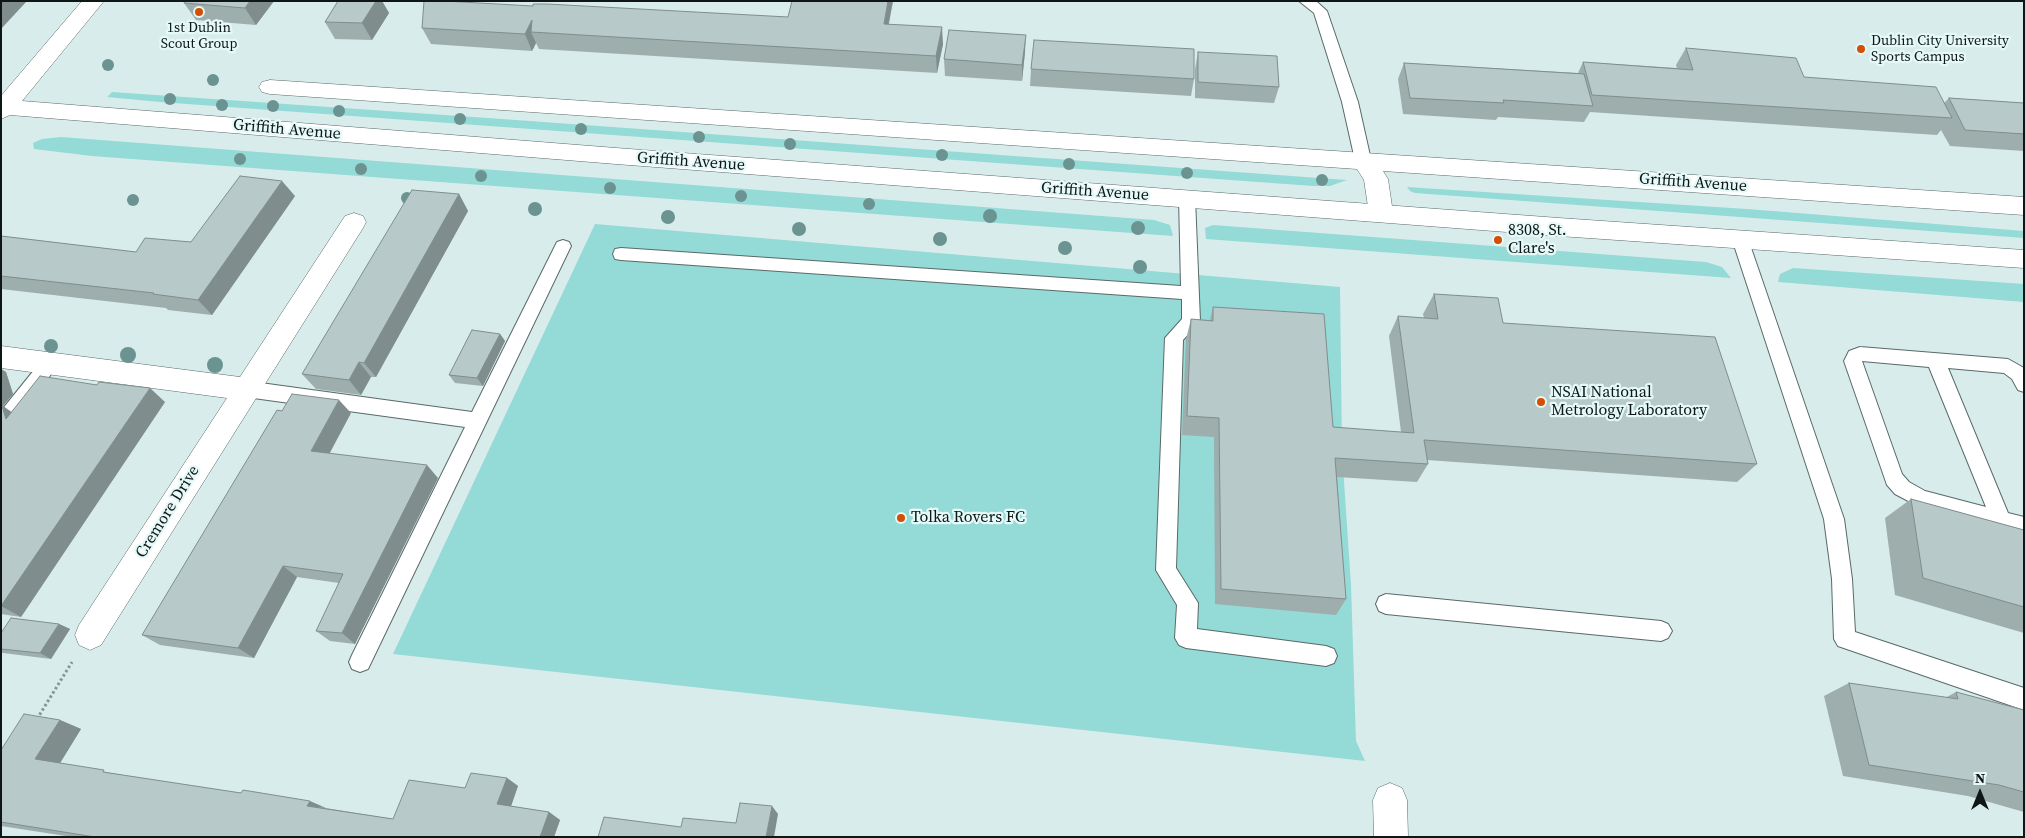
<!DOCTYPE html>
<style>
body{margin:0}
#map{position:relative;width:2025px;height:838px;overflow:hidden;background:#d8eceb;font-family:"Source Serif 4",serif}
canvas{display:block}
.frame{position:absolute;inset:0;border:2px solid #0f1716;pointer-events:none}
.north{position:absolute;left:1955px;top:768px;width:50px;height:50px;-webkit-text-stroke:4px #e5f9f8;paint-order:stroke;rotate:0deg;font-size:14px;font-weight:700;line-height:20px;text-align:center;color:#0f1716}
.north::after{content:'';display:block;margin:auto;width:18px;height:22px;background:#0f1716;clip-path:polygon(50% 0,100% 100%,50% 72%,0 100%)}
</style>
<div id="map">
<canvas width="2025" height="838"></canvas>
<div class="frame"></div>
<div class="north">N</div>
</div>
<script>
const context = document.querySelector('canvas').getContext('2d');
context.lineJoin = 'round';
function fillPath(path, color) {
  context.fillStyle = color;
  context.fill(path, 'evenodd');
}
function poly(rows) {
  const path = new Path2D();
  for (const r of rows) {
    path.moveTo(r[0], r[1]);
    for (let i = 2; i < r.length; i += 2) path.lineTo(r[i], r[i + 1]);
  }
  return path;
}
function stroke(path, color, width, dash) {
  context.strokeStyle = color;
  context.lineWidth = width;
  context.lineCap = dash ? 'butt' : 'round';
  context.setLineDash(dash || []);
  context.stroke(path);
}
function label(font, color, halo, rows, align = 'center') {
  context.font = font + ' "Source Serif 4",serif';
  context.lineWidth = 4.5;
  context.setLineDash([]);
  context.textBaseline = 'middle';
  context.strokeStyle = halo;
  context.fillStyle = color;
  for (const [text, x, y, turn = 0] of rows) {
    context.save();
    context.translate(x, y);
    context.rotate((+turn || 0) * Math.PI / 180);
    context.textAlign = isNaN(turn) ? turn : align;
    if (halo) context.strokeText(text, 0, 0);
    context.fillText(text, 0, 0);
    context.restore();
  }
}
const green = poly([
 [112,92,488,118,1347,180,1330,186,1313,186,160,102,107,97],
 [61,137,1154,220,1170,225,1173,236,386,178,92,156,34,149,33,143,42,139],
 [1407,187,1747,209,2024,231,2024,238,1415,193,1410,191],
 [595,224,1340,287,1342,452,1351,585,1356,741,1365,761,393,654],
 [1213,225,1706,262,1722,267,1731,278,1206,239,1205,228],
 [1793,268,2024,284,2024,302,1778,282,1780,274]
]);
const path = poly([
 [37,719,72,662]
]);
const lane = poly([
 [1299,1,1316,1,1327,11,1358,102,1371,160,1369,164,1363,166,1357,164,1355,160,1342,102,1314,13,1299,1],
 [1187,192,1193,194,1195,198,1200,321,1183,340,1176,568,1198,603,1197,629,1326,646,1334,649,1337,656,1334,663,1326,666,1186,648,1179,645,1175,638,1177,605,1156,570,1165,338,1182,319,1182,299,621,260,615,259,613,254,615,249,621,248,1181,286,1179,198,1181,194,1187,192],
 [1740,233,1746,235,1748,239,1844,519,1852,579,1855,632,2024,688,2024,710,1838,646,1834,639,1832,579,1824,519,1732,239,1734,235,1740,233],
 [563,240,569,242,571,246,368,669,360,672,352,669,349,662,352,655,465,427,246,397,239,394,237,389,239,384,246,381,472,412,557,242,563,240],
 [1860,347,2008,359,2024,368,2024,392,2018,390,2012,379,2004,373,1948,368,2008,513,2024,517,2024,535,1914,504,1895,494,1887,485,1844,361,1849,351,1860,347],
 [1862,361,1929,367,1986,507,1925,491,1909,482,1902,474,1862,361],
 [49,357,55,359,58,364,55,369,8,431,1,433,1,411,43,359,49,357],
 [1386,594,1661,621,1668,624,1672,631,1668,638,1661,641,1386,614,1379,611,1376,604,1379,597,1386,594]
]);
const street = poly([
 [270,80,2024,197,2024,215,1383,171,1388,179,1393,213,1390,219,1381,222,1372,219,1369,213,1364,180,1357,169,270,94,262,92,259,87,262,82,270,80],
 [354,213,363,216,366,222,363,228,101,645,90,650,79,645,75,635,79,625,227,398,1,368,1,346,240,377,345,216,354,213],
 [1390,783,1402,788,1407,800,1408,837,1374,837,1373,800,1378,788,1390,783]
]);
const secondary = poly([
 [82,1,104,1,22,101,616,148,1559,218,2024,250,2024,268,1559,236,616,164,10,115,1,119,1,96,82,1]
]);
const trees = [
 [108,65,6],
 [213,80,6],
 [170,99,6],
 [222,105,6],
 [273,106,6],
 [339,111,6],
 [460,119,6],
 [581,129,6],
 [699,137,6],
 [790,144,6],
 [942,155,6],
 [240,159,6],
 [1069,164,6],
 [361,169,6],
 [1187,173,6],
 [481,176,6],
 [1322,180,6],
 [610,188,6],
 [741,196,6],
 [407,198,6],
 [133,200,6],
 [869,204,6],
 [535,209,7],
 [990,216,7],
 [668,217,7],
 [1138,228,7],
 [799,229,7],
 [940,239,7],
 [1065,248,7],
 [1140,267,7],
 [51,346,7],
 [128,355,8],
 [215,365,8]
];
const wall = poly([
 [185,1,274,1,256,25,196,20,184,3],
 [338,1,382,1,389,13,372,40,335,39,325,22],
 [792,1,893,1,889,24,943,44,937,73,539,49,536,43,532,51,431,44,422,28,533,6,788,17],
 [1686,48,1804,77,1944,103,1949,98,2024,103,2024,151,1950,146,1941,130,1937,135,1590,112,1584,122,1498,117,1496,120,1403,114,1398,79,1404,63,1578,73,1583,62,1677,68,1676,65],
 [1025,52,1022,81,945,76,944,59],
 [1198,52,1279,87,1274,103,1195,98,1195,69],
 [1031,69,1194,79,1191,96,1030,86],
 [459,194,468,211,376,377,371,377,361,395,316,389,302,374],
 [295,196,212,315,168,310,166,308,1,289,1,236,136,252,191,242],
 [1434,294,1503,323,1757,464,1737,482,1427,460,1428,464,1417,482,1337,477,1346,599,1336,615,1215,604,1214,437,1182,435,1186,339,1191,319,1210,320,1213,307,1333,427,1401,432,1389,336,1398,316,1424,318,1423,314],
 [500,334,505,341,483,386,455,383,449,375],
 [1,369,6,372,13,394,3,406,11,412,165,402,21,617,1,614],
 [351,413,329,453,438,478,355,644,330,641,316,631,339,583,297,577,254,658,160,645,142,635],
 [1911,499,2024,530,2024,633,1895,595,1885,518],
 [59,624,70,629,51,659,3,653,1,652,1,633],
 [1849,683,1945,698,1956,692,2024,710,2024,812,1968,796,1843,776,1824,696],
 [60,720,81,729,60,763,111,773,393,819,465,788,507,778,518,786,511,806,549,812,560,820,554,837,72,837,1,826,1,750]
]);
const shadedWall = poly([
 [1,1,27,1,1,29],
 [250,1,274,1,256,25,245,8],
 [376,1,382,1,389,13,372,40,362,23],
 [888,1,893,1,885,41,884,24],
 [532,20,531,32,536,43,532,51,525,34],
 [942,27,943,44,937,73,936,56],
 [1026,35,1025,52,1022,81,1022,65],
 [282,181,295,196,212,315,198,300],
 [459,194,468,211,376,377,364,363],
 [500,334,505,341,483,386,477,378],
 [359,362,371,377,361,395,349,380],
 [1,369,6,372,13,394,3,406,20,418,6,419,1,408],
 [150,388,165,402,21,617,1,606],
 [339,400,351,413,324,464,311,451],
 [427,465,438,478,355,644,342,633],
 [283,566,297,577,254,658,238,648],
 [59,624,70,629,51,659,40,653],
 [60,720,81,729,57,768,35,759],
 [507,778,518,786,509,812,497,804],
 [310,801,326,808,307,806],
 [772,806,778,814,774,837,766,837],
 [549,812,560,820,554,837,540,837]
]);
const building = poly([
 [185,1,250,1,245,8,184,3,185,1],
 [338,1,376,1,362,23,325,22,338,1],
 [424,1,444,1,533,6,533,4,547,4,788,17,792,1,888,1,884,24,942,27,936,56,531,32,532,20,525,34,422,28,424,1],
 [949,30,1026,35,1022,65,944,59,949,30],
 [1034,40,1194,49,1194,79,1031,69,1034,40],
 [1686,48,1796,58,1804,77,1936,87,1952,118,1592,95,1583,62,1693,70,1686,48],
 [1198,52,1277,56,1279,87,1198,82,1198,52],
 [1404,63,1584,74,1593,106,1503,100,1504,103,1410,98,1404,63],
 [1949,98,2024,103,2024,134,1965,130,1949,98],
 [240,176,282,181,198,300,153,294,154,293,1,276,1,236,136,252,145,238,191,242,240,176],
 [412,190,459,194,364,363,359,362,349,380,302,374,412,190],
 [1434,294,1498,298,1503,323,1715,337,1757,464,1424,440,1428,464,1335,458,1346,599,1221,589,1219,418,1187,416,1191,319,1213,321,1213,307,1324,314,1333,427,1414,433,1398,316,1438,319,1434,294],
 [472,330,500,334,477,378,449,375,472,330],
 [40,376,97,385,99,382,150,388,1,606,1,407,2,406,6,419,40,376],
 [292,394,339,400,311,451,427,465,342,633,316,631,343,574,283,566,238,648,142,635,277,410,282,411,292,394],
 [1911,499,2024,530,2024,607,1923,578,1911,499],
 [11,618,59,624,40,653,1,649,1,633,11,618],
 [1849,683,1958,699,1956,692,2024,710,2024,792,1999,785,1869,765,1849,683],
 [24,714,60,720,35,759,104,770,103,772,241,793,243,790,310,801,307,806,393,819,409,780,465,788,471,773,507,778,497,804,549,812,540,837,95,837,1,822,1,750,24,714],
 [740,803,772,806,766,837,598,837,604,817,681,827,683,818,736,823,740,803]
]);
const markers = [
 [199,12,5,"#d34f05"],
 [1861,49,5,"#d34f05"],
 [1498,240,5,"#d34f05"],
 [1541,402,5,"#d34f05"],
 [901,518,5,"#d34f05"]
];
const farPoinames = [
 ["1st Dublin",199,28],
 ["Scout Group",199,44],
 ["Dublin City University",1871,41,"left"],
 ["Sports Campus",1871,57,"left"]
];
const streetNames = [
 ["Griffith Avenue",287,130,5],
 ["Griffith Avenue",691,162,4],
 ["Griffith Avenue",1693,183,4],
 ["Griffith Avenue",1095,192,4],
 ["Cremore Drive",168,512,-58]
];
const poiNames = [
 ["8308, St.",1508,231],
 ["Clare's",1508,249],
 ["NSAI National",1551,393],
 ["Metrology Laboratory",1551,411],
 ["Tolka Rovers FC",911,518]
];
fillPath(green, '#94dad7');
stroke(lane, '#586a68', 2);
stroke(street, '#586a68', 1);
stroke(secondary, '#586a68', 1);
stroke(path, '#879695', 3, [2.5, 2.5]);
fillPath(lane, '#fff');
fillPath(street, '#fff');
fillPath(secondary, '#fff');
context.fillStyle = '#6b9391';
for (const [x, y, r] of trees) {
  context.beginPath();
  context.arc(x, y, r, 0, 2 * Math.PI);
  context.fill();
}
fillPath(wall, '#9daead');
fillPath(shadedWall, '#808d8d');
fillPath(building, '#b7cac9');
stroke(building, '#808d8d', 1);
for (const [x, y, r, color] of markers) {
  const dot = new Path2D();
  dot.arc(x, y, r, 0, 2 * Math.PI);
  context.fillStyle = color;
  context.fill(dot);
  stroke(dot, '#e5f9f8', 2);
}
label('14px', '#0f1716', '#e5f9f8', farPoinames);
label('16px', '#0f1716', '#e5f9f8', streetNames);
label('16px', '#0f1716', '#e5f9f8', poiNames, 'left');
</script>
